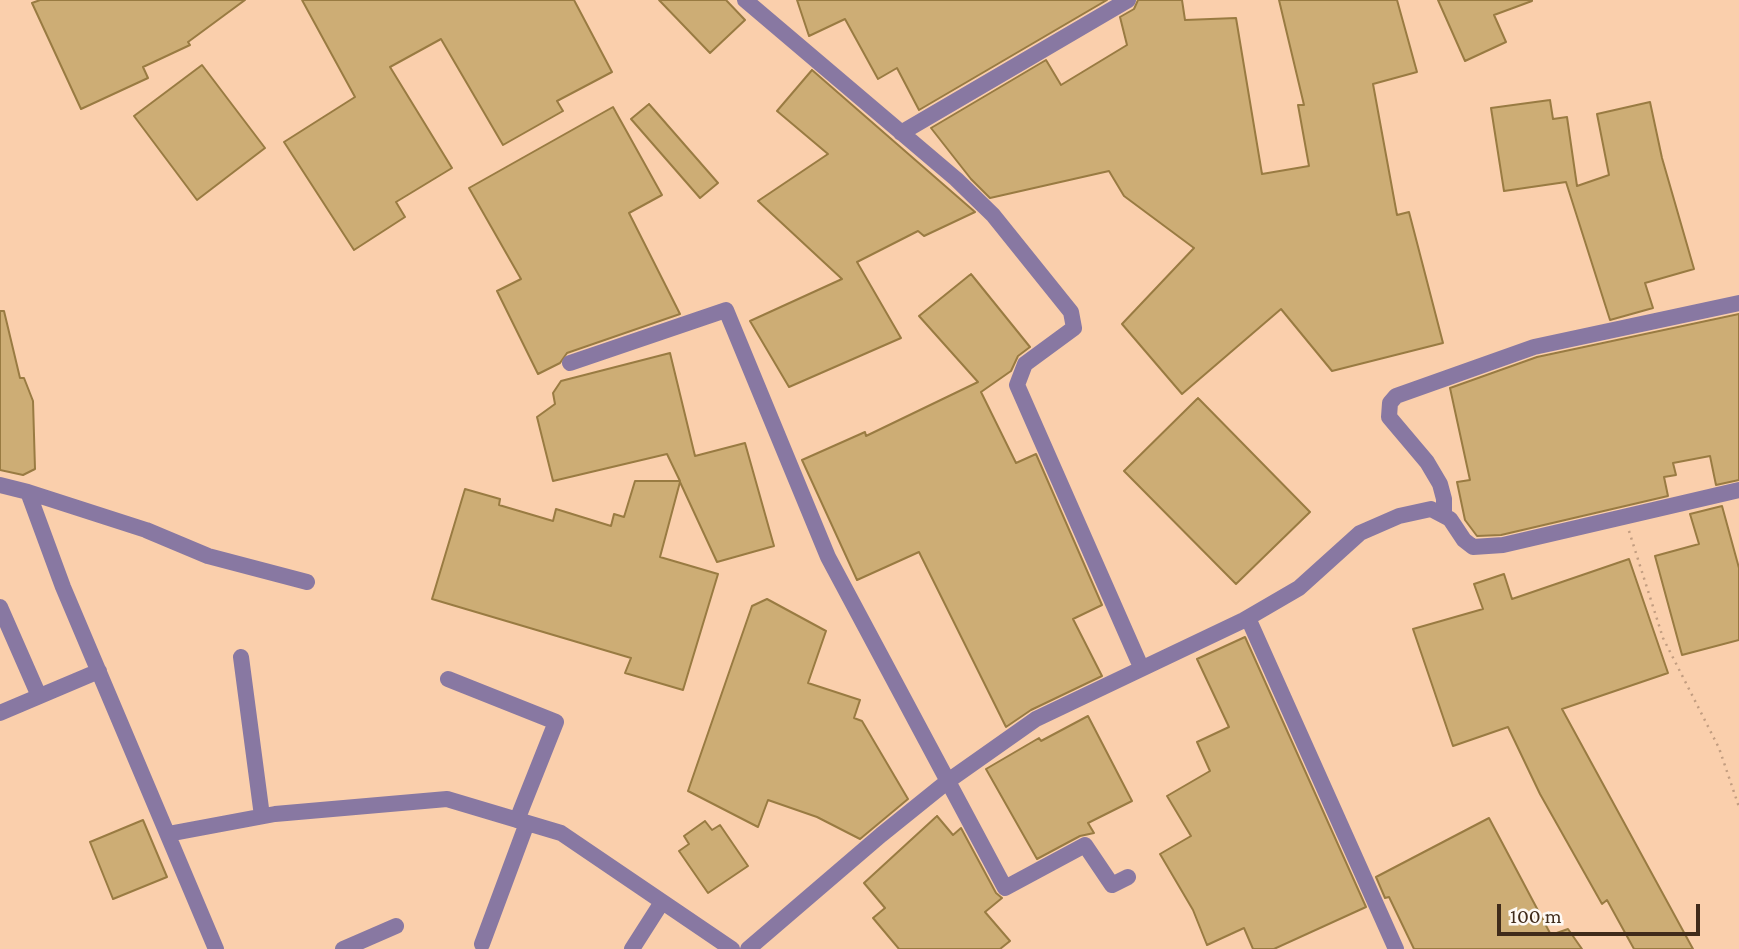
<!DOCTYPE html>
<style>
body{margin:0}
#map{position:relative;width:1739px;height:949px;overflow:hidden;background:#facfac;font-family:"Crimson Pro",serif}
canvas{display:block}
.scale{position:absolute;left:1497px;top:904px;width:203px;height:32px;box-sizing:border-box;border:4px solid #402b1a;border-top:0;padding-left:9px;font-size:21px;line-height:24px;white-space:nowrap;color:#402b1a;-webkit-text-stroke:5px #fef9f4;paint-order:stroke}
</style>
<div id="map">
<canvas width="1739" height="949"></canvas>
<div class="scale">100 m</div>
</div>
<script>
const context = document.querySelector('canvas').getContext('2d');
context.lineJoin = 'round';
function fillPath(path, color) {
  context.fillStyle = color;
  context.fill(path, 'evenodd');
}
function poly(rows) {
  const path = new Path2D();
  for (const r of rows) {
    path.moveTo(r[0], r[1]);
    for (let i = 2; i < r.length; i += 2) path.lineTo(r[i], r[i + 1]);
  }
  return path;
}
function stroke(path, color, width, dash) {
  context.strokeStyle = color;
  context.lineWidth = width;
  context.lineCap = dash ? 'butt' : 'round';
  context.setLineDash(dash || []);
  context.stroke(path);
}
const building = poly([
 [40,0,245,0,188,42,190,45,143,67,148,78,81,109,32,3,40,0],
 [302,0,574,0,612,72,557,101,563,111,503,145,441,39,390,67,452,168,396,202,405,217,354,250,284,142,355,97,302,0],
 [659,0,726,0,745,20,710,53,659,0],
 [797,0,1107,0,919,110,897,68,878,79,845,19,809,36,797,0],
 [1138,0,1182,0,1185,20,1236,18,1262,174,1309,166,1298,105,1304,105,1279,0,1397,0,1417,72,1373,84,1397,215,1409,212,1443,343,1332,371,1281,309,1182,394,1122,324,1194,248,1124,196,1109,171,990,198,971,179,931,128,1046,60,1061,85,1127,45,1120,17,1134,9,1138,0],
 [1438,0,1532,0,1532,1,1494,15,1506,42,1465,61,1438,0],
 [202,65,265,148,197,200,134,116,202,65],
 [812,70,975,212,924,236,918,231,857,262,901,338,789,387,750,321,842,279,758,201,828,154,777,111,812,70],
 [1550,100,1553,119,1567,117,1577,186,1609,175,1597,114,1650,102,1662,158,1694,269,1645,283,1653,308,1610,320,1566,182,1504,191,1491,108,1550,100],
 [649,104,718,183,700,198,631,119,649,104],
 [613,107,662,195,629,213,680,314,567,353,560,363,538,374,497,291,521,279,469,188,613,107],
 [971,274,1030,347,1018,356,1011,371,981,392,1016,463,1036,454,1102,605,1073,619,1102,676,1031,710,1006,727,919,552,857,580,802,460,865,432,866,436,978,382,919,316,971,274],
 [0,311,4,311,20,378,24,378,33,401,35,469,23,475,0,470,0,311],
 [1739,314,1739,480,1716,485,1710,456,1673,463,1676,475,1664,477,1668,496,1501,535,1477,536,1465,520,1457,482,1470,480,1450,388,1537,357,1739,314],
 [670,353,695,456,745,443,774,546,717,562,680,482,660,557,718,574,683,690,625,673,631,658,432,599,465,489,500,499,499,505,553,521,556,509,611,526,614,514,624,517,635,481,680,481,667,454,553,481,537,417,555,404,553,393,561,381,670,353],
 [1198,398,1310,512,1236,584,1124,471,1198,398],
 [1722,506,1739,568,1739,640,1682,655,1655,556,1699,544,1690,514,1722,506],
 [1629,559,1668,673,1562,709,1693,949,1634,949,1607,900,1602,904,1540,794,1508,727,1453,746,1413,629,1483,609,1474,584,1504,574,1512,599,1629,559],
 [767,599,826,631,808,683,860,700,854,718,862,721,908,799,860,839,817,817,768,800,758,827,688,791,752,606,767,599],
 [1245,637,1366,907,1274,949,1253,949,1244,928,1207,945,1193,910,1160,854,1191,836,1167,796,1210,771,1197,742,1229,727,1197,659,1245,637],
 [1088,716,1132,801,1088,823,1094,833,1080,836,1037,859,986,769,1039,738,1041,741,1088,716],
 [937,816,953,835,961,828,996,893,1002,898,985,912,1010,941,1000,949,899,949,873,918,885,908,864,883,937,816],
 [1489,818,1551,935,1568,929,1582,949,1414,949,1389,897,1385,898,1376,877,1489,818],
 [143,820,167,877,113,899,90,842,143,820],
 [705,821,712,830,720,825,748,866,708,893,679,851,689,844,684,836,705,821]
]);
const path = poly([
 [1629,531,1663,638,1719,748,1739,807]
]);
const minor = poly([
 [745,0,956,179,993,215,1071,312,1074,328,1025,364,1017,385,1141,667],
 [901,133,1128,0],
 [570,363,726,310,828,557,1005,888,1085,845,1112,885,1128,877],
 [0,485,28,492,63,587,216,949],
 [28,492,146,530,208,556,307,582],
 [1444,514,1444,499,1440,484,1427,462,1389,417,1390,403,1396,396,1534,347,1739,303],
 [0,607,39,696],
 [1248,618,1396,949],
 [241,657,262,816],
 [448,679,556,722,517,820],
 [0,713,99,671],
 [168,834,275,814,447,799,561,833,732,949],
 [482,944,527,823],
 [343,949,396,926],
 [632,949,662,902],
 [748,949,881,835,948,781,1036,719,1244,620,1299,588,1360,533,1399,516,1431,509,1450,519,1464,540,1473,547,1503,545,1739,490]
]);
fillPath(building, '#cdad75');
stroke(building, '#997b42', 2);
stroke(path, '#c29d80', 2.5, [2, 5]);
stroke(minor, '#8878a2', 16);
</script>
